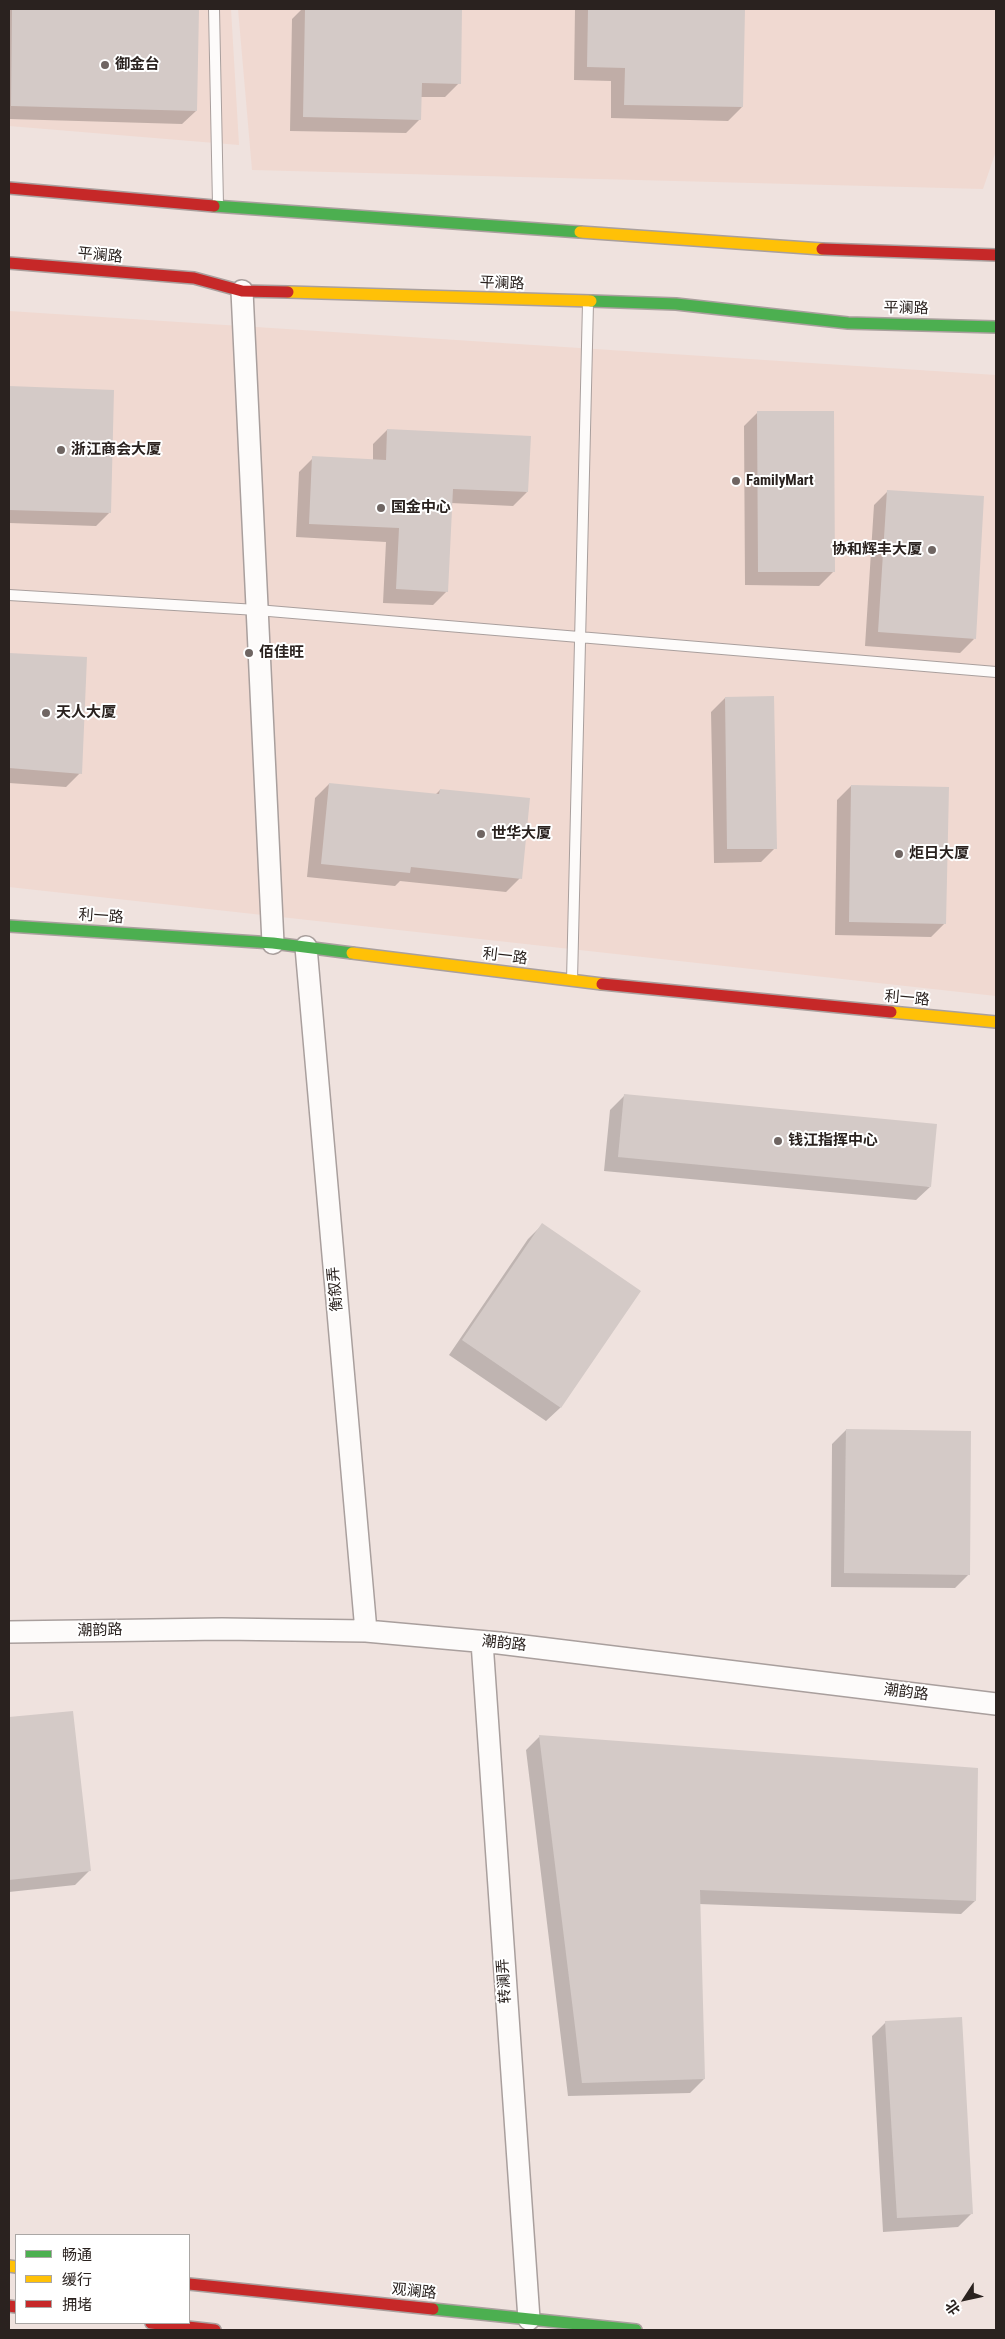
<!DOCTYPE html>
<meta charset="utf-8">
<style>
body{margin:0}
#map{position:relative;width:1005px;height:2339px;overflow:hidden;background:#efe2de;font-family:"Roboto Condensed","Noto Sans SC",sans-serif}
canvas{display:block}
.frame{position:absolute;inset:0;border:10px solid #2a221f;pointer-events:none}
.legend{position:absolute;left:15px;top:2234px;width:175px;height:90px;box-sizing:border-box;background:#fff;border:1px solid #aaa7a5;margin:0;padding:6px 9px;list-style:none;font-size:15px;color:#2a221f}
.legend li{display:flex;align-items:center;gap:10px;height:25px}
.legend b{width:25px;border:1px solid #aaa7a5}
.north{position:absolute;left:940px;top:2274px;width:50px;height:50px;-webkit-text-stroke:4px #fff;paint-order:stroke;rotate:235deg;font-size:14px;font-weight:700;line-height:20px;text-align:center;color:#2a221f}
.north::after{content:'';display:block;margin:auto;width:18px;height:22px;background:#2a221f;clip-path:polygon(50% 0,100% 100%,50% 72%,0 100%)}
</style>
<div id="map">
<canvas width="1005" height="2339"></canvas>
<div class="frame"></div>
<ul class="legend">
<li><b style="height:6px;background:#4caf50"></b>畅通</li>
<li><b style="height:6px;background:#ffc107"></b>缓行</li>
<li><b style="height:6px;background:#c62828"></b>拥堵</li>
</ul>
<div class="north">北</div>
</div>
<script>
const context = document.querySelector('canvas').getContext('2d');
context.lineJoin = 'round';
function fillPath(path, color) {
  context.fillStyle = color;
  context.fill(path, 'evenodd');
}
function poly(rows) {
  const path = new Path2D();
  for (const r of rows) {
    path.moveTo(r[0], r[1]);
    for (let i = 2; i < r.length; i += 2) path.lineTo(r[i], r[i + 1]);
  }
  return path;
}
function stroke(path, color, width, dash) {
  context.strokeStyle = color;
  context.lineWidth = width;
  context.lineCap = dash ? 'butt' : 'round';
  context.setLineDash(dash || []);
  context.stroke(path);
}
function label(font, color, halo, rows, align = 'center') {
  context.font = font + ' "Roboto Condensed","Noto Sans SC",sans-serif';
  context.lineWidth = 4;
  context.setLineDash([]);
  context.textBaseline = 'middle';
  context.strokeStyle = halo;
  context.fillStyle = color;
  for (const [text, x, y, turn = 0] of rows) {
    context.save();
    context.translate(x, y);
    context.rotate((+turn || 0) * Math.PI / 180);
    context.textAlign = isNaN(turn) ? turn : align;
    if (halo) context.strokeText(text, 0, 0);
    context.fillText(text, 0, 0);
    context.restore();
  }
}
const built = poly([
 [9,9,231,9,239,145,9,126],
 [238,9,996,9,996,151,983,189,252,170],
 [9,311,996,375,996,996,9,887]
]);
const shadow = poly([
 [9,9,198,9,196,111,182,124,9,119],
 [302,9,460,9,459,83,445,97,420,97,420,119,406,133,290,131,292,19],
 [575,9,744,9,742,107,728,121,611,118,611,81,574,80],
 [9,388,113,391,110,512,96,526,9,523],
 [758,412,833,572,819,586,745,585,744,426],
 [387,430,527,492,513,506,451,503,447,591,433,605,383,603,386,542,296,537,299,472,313,458,373,461,373,444],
 [888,491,974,639,960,653,865,646,874,505],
 [9,655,85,658,80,773,66,787,9,783],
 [725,698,775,848,761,862,714,863,711,712],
 [329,784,435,795,440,790,520,878,506,892,400,881,395,886,307,877,315,798],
 [851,786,945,923,931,937,835,935,837,800],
 [624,1096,930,1187,916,1200,604,1171,610,1110],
 [542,1225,639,1291,560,1408,546,1421,449,1355,528,1239],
 [846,1430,969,1574,955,1588,831,1587,832,1444],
 [72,1712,89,1871,75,1885,9,1892,9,1719],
 [540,1736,975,1901,961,1914,699,1904,704,2079,690,2093,568,2096,526,1750],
 [886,2022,972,2213,958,2227,883,2232,872,2036]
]);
const building = poly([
 [12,9,199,9,197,111,11,106],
 [305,9,462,9,461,84,422,83,421,120,303,117],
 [588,9,745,9,743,107,624,105,625,68,587,67],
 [9,386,114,390,111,513,9,510],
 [757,411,834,411,835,572,758,572],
 [387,429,531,436,528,492,453,489,448,592,396,589,399,528,309,524,312,456,386,460],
 [887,490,984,496,976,639,878,632],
 [9,653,87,657,82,774,9,768],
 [774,696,777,849,727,849,725,697],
 [329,783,439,794,440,789,530,798,522,879,411,867,410,873,321,864],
 [851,785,949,787,946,924,849,922],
 [624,1094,937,1124,931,1187,618,1157],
 [542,1223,641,1291,561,1408,462,1340],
 [846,1429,971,1431,970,1575,844,1573],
 [73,1711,91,1871,9,1880,9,1717],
 [539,1735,978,1768,976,1901,700,1890,705,2079,582,2083],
 [962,2017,973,2214,897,2218,885,2021]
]);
const lane = poly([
 [214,9,218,205],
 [9,595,257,610,996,672],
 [572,980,588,303]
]);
const street = poly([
 [242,291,273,943],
 [306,947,366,1631],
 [9,1632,222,1629,366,1631,499,1643,996,1704],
 [482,1642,529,2319]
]);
const fast = poly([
 [214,206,580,232],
 [591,301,676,304,848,323,996,327],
 [9,926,273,943,352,953],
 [433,2309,636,2330]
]);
const slow = poly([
 [580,232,822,249],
 [288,292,591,301],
 [352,953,602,984],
 [891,1012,996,1022],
 [9,2266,16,2267]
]);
const jam = poly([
 [9,188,214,206],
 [822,249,996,255],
 [9,263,194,278,242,291,288,292],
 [602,984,891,1012],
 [189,2284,433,2309],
 [9,2306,16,2307],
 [151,2323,215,2330]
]);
const markers = [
 [105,65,5,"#6f6562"],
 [61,450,5,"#6f6562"],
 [736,481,5,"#6f6562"],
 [381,508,5,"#6f6562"],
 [932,550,5,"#6f6562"],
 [249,653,5,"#6f6562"],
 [46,713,5,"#6f6562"],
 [481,834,5,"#6f6562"],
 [899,854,5,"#6f6562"],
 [778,1141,5,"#6f6562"]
];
const poiNames = [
 ["御金台",115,65],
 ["浙江商会大厦",71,450],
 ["FamilyMart",746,481],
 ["国金中心",391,508],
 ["协和辉丰大厦",922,550,"right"],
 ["佰佳旺",259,653],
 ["天人大厦",56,713],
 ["世华大厦",491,834],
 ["炬日大厦",909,854],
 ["钱江指挥中心",788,1141]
];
const streetNames = [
 ["平澜路",100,256,5],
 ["平澜路",502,284,2],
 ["平澜路",906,309,1],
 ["利一路",101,917,4],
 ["利一路",505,957,7],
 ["利一路",907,999,5],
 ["衡叙弄",336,1289,-95],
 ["潮韵路",100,1631,-1],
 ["潮韵路",504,1644,6],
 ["潮韵路",906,1693,7],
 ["转澜弄",505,1981,-94],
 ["观澜路",414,2292,6]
];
fillPath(built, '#f0d9d1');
fillPath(shadow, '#0003');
fillPath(building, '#d4cac7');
stroke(lane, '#a99f9d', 12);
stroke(street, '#a99f9d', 24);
stroke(fast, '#a99f9d', 14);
stroke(slow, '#a99f9d', 14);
stroke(jam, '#a99f9d', 14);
stroke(lane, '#fdfbfa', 10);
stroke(street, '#fdfbfa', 21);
stroke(fast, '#4caf50', 11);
stroke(slow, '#ffc107', 11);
stroke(jam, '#c62828', 11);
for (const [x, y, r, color] of markers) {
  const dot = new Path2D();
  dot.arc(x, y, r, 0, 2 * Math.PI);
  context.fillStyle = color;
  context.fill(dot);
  stroke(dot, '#fff', 2);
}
label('bold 15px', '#2a221f', '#fff', poiNames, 'left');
label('15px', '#2a221f', '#fff', streetNames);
</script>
